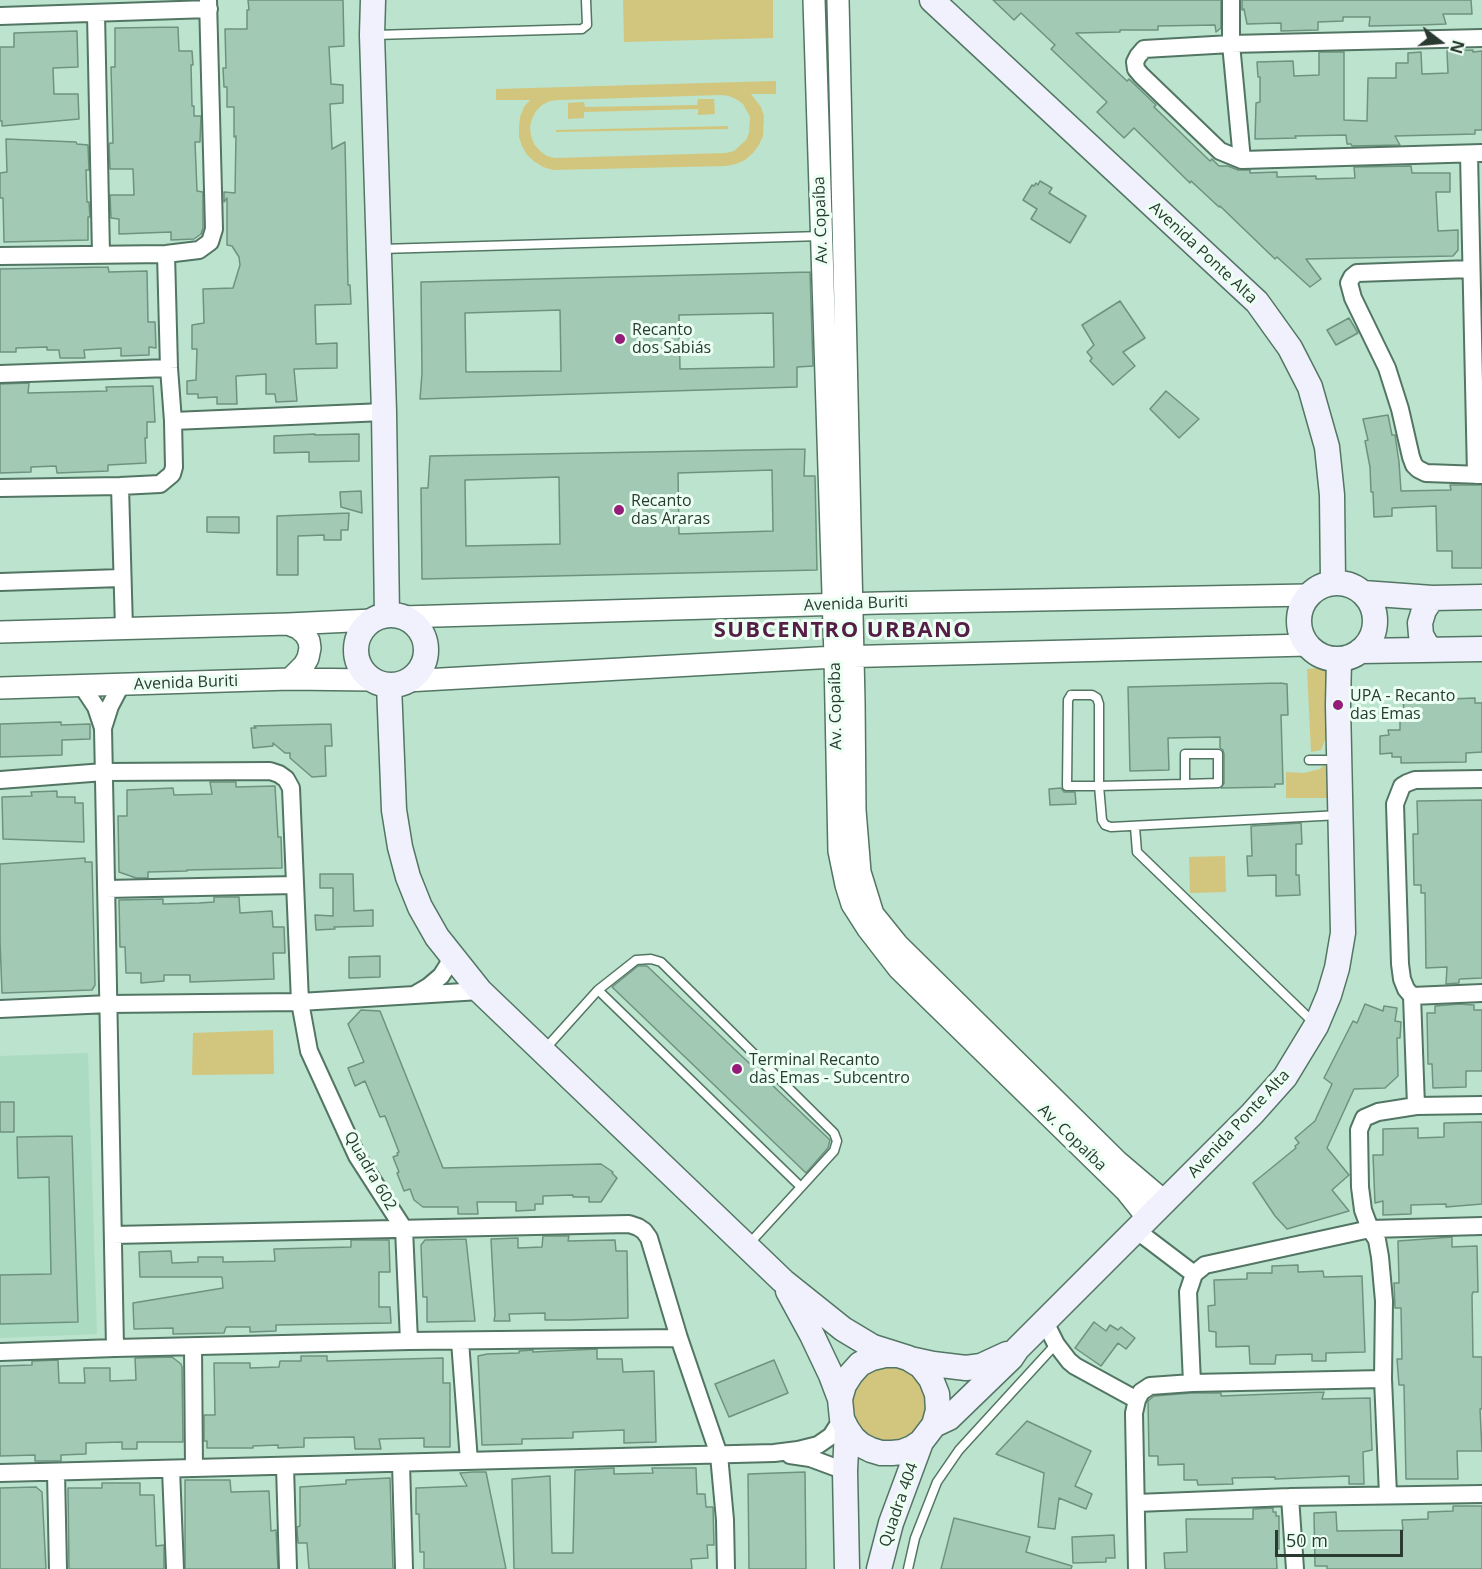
<!DOCTYPE html>
<meta charset="utf-8">
<style>
body{margin:0}
#map{position:relative;width:1482px;height:1569px;overflow:hidden;background:#bce3cd;font-family:"Open Sans",sans-serif}
canvas{display:block}
.north{position:absolute;left:1410px;top:12px;width:60px;height:60px;-webkit-text-stroke:4px #ebfff3;paint-order:stroke;rotate:106deg;font-size:16px;font-weight:700;line-height:24px;text-align:center;color:#2a3a31}
.north::after{content:'';display:block;margin:auto;width:21px;height:27px;background:#2a3a31;clip-path:polygon(50% 0,100% 100%,50% 72%,0 100%)}
.scale{position:absolute;left:1275px;top:1530px;width:128px;height:27px;box-sizing:border-box;border:3px solid #2a3a31;border-top:0;padding-left:8px;font-size:18px;line-height:21px;white-space:nowrap;color:#2a3a31;-webkit-text-stroke:4px #ebfff3;paint-order:stroke}
</style>
<div id="map">
<canvas width="1482" height="1569"></canvas>
<div class="north">N</div>
<div class="scale">50 m</div>
</div>
<script>
const context = document.querySelector('canvas').getContext('2d');
context.lineJoin = 'round';
function fillPath(path, color) {
  context.fillStyle = color;
  context.fill(path, 'evenodd');
}
function poly(rows) {
  const path = new Path2D();
  for (const r of rows) {
    if (r.length === 3) {
      path.moveTo(r[0] + r[2], r[1]);
      path.arc(r[0], r[1], r[2], 0, 2 * Math.PI);
      continue;
    }
    path.moveTo(r[0], r[1]);
    for (let i = 2; i < r.length; i += 2) path.lineTo(r[i], r[i + 1]);
  }
  return path;
}
function stroke(path, color, width, dash) {
  context.strokeStyle = color;
  context.lineWidth = width;
  context.lineCap = dash ? 'butt' : 'round';
  context.setLineDash(dash || []);
  context.stroke(path);
}
function label(font, color, halo, rows, align = 'center') {
  context.font = font + ' "Open Sans",sans-serif';
  context.lineWidth = 6;
  context.setLineDash([]);
  context.textBaseline = 'middle';
  context.strokeStyle = halo;
  context.fillStyle = color;
  for (const [text, x, y, turn = 0] of rows) {
    context.save();
    context.translate(x, y);
    context.rotate((+turn || 0) * Math.PI / 180);
    context.textAlign = isNaN(turn) ? turn : align;
    if (halo) context.strokeText(text, 0, 0);
    context.fillText(text, 0, 0);
    context.restore();
  }
}
const built = poly([
 [88,1053,97,1334,0,1338,0,1056]
]);
const green = poly([
 [623,0,773,0,773,38,624,42],
 [776,81,776,94,751,94,761,107,764,116,763,136,759,145,753,153,745,160,736,164,726,166,553,170,543,167,535,162,527,155,522,146,519,137,519,126,520,117,524,107,530,100,496,100,496,89],
 [721,95,729,96,736,99,743,104,750,117,749,133,746,140,734,151,726,153,555,158,547,156,540,151,534,144,531,136,530,127,532,119,536,111,542,105,550,101,559,100],
 [698,99,714,99,715,114,698,115,698,109,584,112,584,118,568,119,568,103,584,102,585,107,697,105],
 [728,126,728,129,556,132,556,130],
 [1327,667,1328,733,1321,750,1311,752,1307,669],
 [1324,765,1329,772,1329,798,1286,798,1286,772,1304,773,1320,769],
 [1225,856,1226,892,1190,893,1189,857],
 [273,1030,274,1074,192,1075,193,1033],
 [903,1366,926,1387,927,1419,906,1441,875,1443,852,1421,851,1390,872,1367]
]);
const building = poly([
 [248,0,343,0,344,46,329,47,331,84,343,85,343,103,330,104,332,149,345,142,348,285,350,285,351,304,315,305,316,344,337,343,337,368,294,369,297,401,276,402,275,394,266,394,266,374,236,376,237,404,217,404,217,397,198,398,198,394,187,394,187,381,196,380,197,349,192,349,192,325,204,323,203,289,233,288,240,265,239,257,232,246,227,245,227,198,224,202,224,192,235,193,236,136,234,137,234,107,227,107,227,87,224,87,223,68,226,68,225,29,247,29,247,10,249,10,248,0],
 [993,0,1221,0,1221,28,1216,32,1215,25,1158,26,1158,30,1120,30,1120,32,1076,33,1127,81,1129,79,1156,105,1154,107,1210,161,1212,159,1219,166,1228,166,1238,170,1250,170,1250,173,1277,172,1277,177,1316,176,1316,179,1355,178,1354,167,1411,166,1412,173,1450,173,1450,192,1436,192,1438,231,1458,230,1458,250,1453,256,1306,259,1321,279,1310,287,1277,257,1275,259,1220,206,1219,207,1191,181,1190,183,1134,128,1124,138,1097,112,1107,102,1051,49,1055,45,1021,13,1014,20,993,0],
 [1242,0,1471,0,1472,14,1443,14,1446,24,1421,25,1369,26,1370,17,1343,17,1343,21,1318,22,1318,30,1281,31,1281,23,1247,24,1244,9,1242,10,1242,0],
 [178,27,179,51,192,51,193,65,191,65,192,106,194,106,194,116,201,116,200,142,195,142,197,191,203,192,203,228,201,234,194,239,171,240,171,232,119,234,119,219,111,218,110,195,134,195,133,169,110,169,109,145,110,143,113,143,111,67,115,67,115,28,178,27],
 [77,31,78,67,53,68,54,94,78,94,79,119,2,126,2,121,0,121,0,47,14,47,14,33,77,31],
 [1473,50,1473,52,1482,51,1482,130,1475,130,1475,134,1395,136,1400,145,1352,146,1351,144,1347,144,1346,135,1295,136,1296,138,1255,139,1256,103,1260,102,1260,77,1258,77,1257,62,1293,61,1294,76,1319,75,1319,52,1344,52,1344,120,1367,121,1368,78,1396,78,1396,63,1408,63,1408,53,1421,52,1422,74,1448,73,1447,51,1473,50],
 [6,139,76,142,77,144,88,145,89,170,86,170,87,202,89,202,90,217,88,217,88,240,4,242,3,198,0,198,0,173,7,172,6,139],
 [1040,181,1052,188,1049,193,1086,216,1070,243,1031,219,1037,209,1023,200,1032,185,1034,186,1036,183,1038,185,1040,181],
 [108,267,109,272,147,271,148,322,155,322,156,348,149,347,149,355,121,356,121,348,84,350,85,358,60,358,59,350,47,350,47,347,16,348,16,352,0,352,0,269,108,267],
 [810,272,813,366,797,367,797,387,420,399,422,373,421,282,810,272],
 [560,310,561,371,466,372,465,313,560,310],
 [773,313,774,367,680,369,679,315,773,313],
 [1120,301,1145,338,1123,352,1135,366,1113,385,1090,361,1092,358,1087,352,1094,345,1082,325,1120,301],
 [1349,318,1358,333,1336,345,1327,330,1349,318],
 [29,383,28,393,107,391,106,387,153,386,155,422,147,422,147,438,145,438,146,463,108,465,108,471,57,473,56,466,31,467,31,472,0,473,0,384,29,383],
 [1166,391,1199,419,1179,438,1150,409,1166,391],
 [1388,415,1392,435,1395,435,1399,462,1401,491,1451,490,1450,485,1482,485,1482,568,1452,568,1452,551,1437,551,1436,506,1392,508,1392,516,1374,517,1373,492,1371,492,1370,467,1365,441,1368,440,1363,419,1388,415],
 [315,434,315,435,359,434,359,461,309,462,309,452,274,453,274,436,315,434],
 [805,449,804,476,815,476,817,570,422,579,421,488,428,488,430,456,805,449],
 [772,470,773,531,679,534,678,473,772,470],
 [559,477,560,544,466,546,465,480,559,477],
 [361,491,362,513,341,507,340,492,361,491],
 [349,513,348,530,341,530,341,540,324,540,324,535,298,536,298,575,277,575,277,516,349,513],
 [207,517,239,517,239,533,207,532,207,517],
 [1280,683,1287,684,1288,715,1281,715,1283,784,1275,784,1275,787,1221,788,1224,783,1224,754,1223,750,1220,748,1220,737,1168,738,1169,770,1130,771,1128,687,1280,683],
 [1451,692,1450,699,1475,698,1475,703,1482,703,1482,752,1466,753,1466,762,1401,763,1401,757,1392,757,1392,753,1380,754,1380,736,1389,735,1388,730,1400,730,1400,720,1404,719,1403,693,1451,692],
 [61,722,61,725,90,724,90,739,62,740,62,755,0,757,0,724,61,722],
 [331,724,332,746,325,746,326,776,312,777,290,758,290,753,285,753,273,743,273,746,253,748,251,728,256,728,254,726,331,724],
 [210,782,236,782,236,787,275,786,278,837,281,837,282,868,187,870,187,871,148,872,148,878,136,878,119,872,118,816,127,816,127,790,173,788,174,795,212,794,210,782],
 [1061,788,1064,792,1075,792,1076,804,1050,805,1049,789,1061,788],
 [57,791,57,797,75,797,75,803,83,803,84,842,3,839,2,797,32,796,31,792,57,791],
 [1482,800,1482,978,1460,979,1459,980,1459,983,1446,984,1447,967,1426,968,1425,893,1421,893,1421,885,1414,885,1413,834,1418,834,1417,801,1482,800],
 [1301,823,1302,844,1296,844,1296,875,1299,875,1300,895,1276,896,1276,875,1248,876,1247,856,1252,856,1251,826,1301,823],
 [85,858,85,862,92,862,95,985,92,990,2,993,0,941,0,864,85,858],
 [320,874,353,874,354,911,373,910,373,926,334,927,335,929,316,930,315,915,333,916,333,888,320,888,320,874],
 [214,897,239,897,240,913,272,911,273,927,284,927,285,953,273,953,274,979,190,982,190,975,164,975,164,981,141,983,141,973,126,973,125,947,120,947,119,900,163,899,163,904,199,903,214,902,214,897],
 [380,956,380,977,349,978,349,957,380,956],
 [638,966,647,966,830,1140,828,1148,806,1173,612,987,638,966],
 [1365,1004,1383,1011,1384,1006,1397,1008,1395,1021,1401,1022,1400,1038,1397,1038,1398,1076,1385,1088,1354,1089,1327,1148,1349,1175,1332,1190,1349,1211,1287,1229,1275,1216,1253,1183,1296,1148,1295,1146,1299,1143,1295,1138,1315,1121,1332,1084,1324,1078,1353,1021,1357,1023,1365,1004],
 [1459,1004,1474,1005,1474,1010,1482,1010,1482,1071,1466,1071,1466,1087,1433,1088,1432,1064,1428,1064,1427,1013,1435,1013,1435,1006,1459,1004],
 [361,1010,380,1011,443,1168,601,1164,613,1172,612,1173,617,1178,601,1202,589,1202,589,1197,573,1197,573,1195,543,1196,543,1204,535,1204,535,1210,516,1211,516,1202,477,1202,478,1214,458,1214,458,1207,423,1207,414,1200,410,1189,404,1191,397,1173,399,1172,393,1157,398,1155,397,1153,399,1152,385,1116,380,1117,365,1081,355,1086,348,1068,364,1062,348,1024,361,1010],
 [0,1102,14,1102,14,1132,0,1132,0,1102],
 [1482,1122,1482,1204,1446,1207,1446,1204,1411,1205,1411,1214,1383,1215,1383,1201,1375,1203,1373,1155,1383,1155,1383,1129,1418,1128,1418,1138,1444,1137,1444,1123,1482,1122],
 [72,1136,78,1322,0,1324,0,1275,51,1274,49,1177,18,1178,17,1137,72,1136],
 [543,1236,569,1236,568,1241,615,1240,616,1251,627,1251,628,1318,570,1320,545,1320,545,1313,509,1314,510,1321,494,1321,495,1315,491,1239,518,1238,518,1248,542,1247,543,1236],
 [1452,1237,1452,1247,1477,1246,1478,1292,1473,1292,1472,1295,1473,1357,1482,1357,1482,1409,1480,1409,1482,1451,1457,1451,1458,1479,1406,1479,1404,1385,1399,1385,1397,1359,1402,1359,1401,1308,1395,1308,1394,1283,1399,1283,1398,1241,1452,1237],
 [466,1239,475,1321,427,1322,427,1297,423,1297,421,1245,425,1240,466,1239],
 [351,1240,389,1240,390,1272,379,1272,379,1307,390,1307,391,1323,276,1325,276,1331,250,1332,250,1327,226,1327,224,1333,173,1334,173,1328,134,1329,133,1303,223,1288,222,1277,140,1277,139,1252,171,1251,172,1263,198,1262,198,1257,223,1257,223,1262,275,1261,274,1249,351,1247,351,1240],
 [1298,1265,1298,1272,1323,1271,1324,1277,1362,1276,1365,1352,1326,1353,1326,1361,1312,1361,1312,1354,1276,1355,1275,1364,1250,1364,1249,1346,1216,1347,1216,1332,1209,1331,1208,1306,1215,1305,1214,1280,1247,1279,1247,1273,1272,1273,1272,1266,1298,1265],
 [1094,1322,1106,1331,1110,1325,1118,1330,1121,1327,1135,1338,1126,1349,1118,1343,1101,1366,1075,1348,1094,1322],
 [597,1349,597,1359,622,1359,623,1372,654,1371,656,1442,624,1443,624,1430,573,1432,573,1438,522,1439,522,1444,482,1445,478,1356,487,1354,519,1353,519,1351,533,1350,533,1352,597,1349],
 [301,1356,327,1356,327,1361,443,1358,443,1383,450,1383,450,1447,424,1447,424,1438,379,1439,381,1449,355,1449,354,1437,304,1438,304,1447,278,1448,278,1445,253,1446,253,1448,207,1448,207,1441,204,1441,204,1415,215,1415,214,1363,250,1363,250,1368,279,1367,280,1361,301,1361,301,1356],
 [172,1357,181,1364,182,1367,183,1442,137,1442,137,1449,122,1449,122,1442,86,1443,86,1454,61,1455,61,1461,35,1461,35,1455,0,1456,0,1366,32,1365,32,1361,58,1360,59,1383,85,1383,84,1368,110,1368,110,1381,136,1380,135,1358,172,1357],
 [774,1360,788,1393,729,1417,715,1384,774,1360],
 [1324,1392,1322,1399,1370,1398,1372,1450,1363,1452,1364,1484,1349,1484,1349,1476,1275,1479,1275,1477,1232,1478,1233,1484,1198,1485,1197,1480,1184,1480,1184,1464,1158,1465,1158,1456,1149,1456,1148,1401,1154,1396,1192,1393,1221,1393,1221,1396,1324,1392],
 [1027,1421,1091,1451,1075,1486,1092,1494,1086,1509,1059,1498,1055,1529,1038,1527,1044,1473,996,1454,1027,1421],
 [614,1468,614,1474,653,1473,652,1468,696,1468,697,1494,705,1494,706,1507,713,1507,714,1545,707,1545,708,1558,691,1559,692,1569,514,1569,512,1479,550,1476,552,1553,573,1553,575,1470,614,1468],
 [473,1472,486,1472,506,1569,424,1569,424,1552,420,1552,419,1514,416,1514,416,1488,467,1486,460,1473,473,1472],
 [805,1472,806,1569,749,1569,748,1474,805,1472],
 [390,1478,393,1569,309,1569,307,1543,298,1543,297,1527,300,1526,300,1487,346,1484,346,1480,390,1478],
 [185,1480,230,1480,231,1492,269,1491,271,1531,276,1530,278,1569,185,1569,185,1480],
 [102,1483,140,1483,140,1495,154,1495,156,1546,164,1545,164,1569,69,1569,68,1488,102,1488,102,1483],
 [36,1487,42,1492,46,1569,0,1569,0,1488,36,1487],
 [1453,1506,1482,1506,1482,1569,1327,1569,1327,1566,1315,1566,1314,1513,1336,1512,1337,1531,1403,1530,1402,1520,1428,1519,1428,1512,1453,1511,1453,1506],
 [1273,1508,1273,1512,1276,1512,1276,1516,1279,1516,1279,1549,1276,1549,1277,1569,1165,1569,1164,1553,1187,1552,1186,1519,1253,1519,1253,1509,1273,1508],
 [954,1518,1030,1537,1026,1552,1072,1566,1071,1569,941,1569,954,1518],
 [1114,1535,1115,1558,1106,1558,1106,1562,1073,1563,1072,1537,1114,1535]
]);
const service = poly([
 [375,35,582,29,587,25,586,0],
 [381,249,821,236],
 [1071,695,1092,695,1097,698,1099,704,1099,786,1067,786,1068,700,1071,695],
 [1309,760,1339,760],
 [1185,784,1218,783,1218,754,1185,754,1185,784,1099,786,1102,820,1105,825,1111,827,1340,815],
 [1135,827,1137,852,1314,1023],
 [598,990,801,1187],
 [545,1049,598,990,636,960,651,959,661,962,834,1133,837,1141,834,1151,748,1245],
 [908,1569,915,1538,937,1482,959,1450,1056,1344]
]);
const minor = poly([
 [1231,0,1231,44,1242,160],
 [96,14,101,254],
 [0,16,209,9],
 [1482,38,1231,44,1144,49,1138,56,1135,62,1136,69,1141,75,1220,151,1242,160,1482,153],
 [1469,154,1476,475],
 [0,256,166,254,199,250,210,242,214,229,208,0],
 [1471,269,1357,273,1352,277,1349,283,1353,298,1387,368,1400,409,1411,457,1414,465,1418,469,1426,473,1482,475],
 [0,374,169,368],
 [173,421,384,412],
 [120,486,124,629],
 [0,488,120,486,160,484,172,474,174,467,173,421,169,368,166,254],
 [0,582,121,578],
 [82,686,96,707,103,728,115,1348],
 [103,728,110,706,121,685],
 [0,780,104,772,270,771,279,774,286,779,291,788,300,1002,309,1051,357,1156,404,1229],
 [106,889,294,885],
 [416,994,428,987,441,976,448,965,451,953],
 [1412,996,1482,993],
 [0,1009,109,1004,300,1002,480,991],
 [1416,1106,1412,996,1406,989,1402,979,1400,964,1395,804,1402,786,1407,783,1415,780,1482,779],
 [404,1229,409,1341],
 [1136,1230,1194,1274],
 [113,1235,629,1224,638,1227,644,1231,649,1238,679,1338,719,1455,725,1520,726,1569],
 [1045,1322,1056,1344,1069,1361,1075,1366,1137,1400],
 [460,1341,469,1461],
 [193,1347,194,1468],
 [0,1352,115,1348,409,1341,679,1338],
 [1192,1383,1188,1292,1194,1274,1205,1265,1370,1229,1482,1226],
 [790,1455,810,1458,845,1471],
 [401,1463,404,1569],
 [285,1466,288,1569],
 [171,1469,175,1569],
 [56,1472,58,1569],
 [0,1473,774,1453,798,1450,818,1445,831,1436,842,1419],
 [1388,1495,1383,1379,1384,1301,1380,1257,1377,1240,1370,1229,1363,1210,1360,1187,1359,1130,1364,1118,1378,1112,1416,1106,1482,1105],
 [1290,1497,1295,1569],
 [1136,1503,1290,1497,1482,1494],
 [1137,1569,1134,1413,1137,1400,1141,1392,1150,1386,1192,1383,1383,1379]
]);
const tertiary = poly([
 [814,0,835,657,839,851,846,885,852,904,868,929,899,969,1126,1191,1142,1211,1146,1221],
 [838,0,854,701,855,810,860,872,873,914,898,945,1118,1162,1165,1202],
 [403,617,878,603,1308,595],
 [288,624,298,628,305,634,309,641,310,648,308,658,304,665,290,679],
 [0,632,288,624,372,620],
 [406,681,835,657,1307,645],
 [0,688,290,679,372,680]
]);
const secondary = poly([
 [373,0,372,35,384,412,387,615],
 [932,0,1257,302,1290,348,1310,387,1327,447,1332,495,1333,582],
 [1337,621,38],
 [1363,593,1432,598,1482,597],
 [1432,598,1424,610,1420,623,1421,635,1426,644,1432,650],
 [391,650,35],
 [1360,651,1482,649],
 [389,685,394,810,400,847,408,877,420,907,437,937,480,991,783,1281,843,1329,873,1347,908,1358,921,1366,931,1379,937,1394,938,1410,934,1425,921,1442,912,1448,902,1452,892,1453,881,1453,871,1450,861,1445,853,1438,847,1429,842,1419,840,1399,844,1385,851,1374,860,1364,872,1358,885,1355,896,1355],
 [788,1291,812,1335,831,1375,840,1399],
 [910,1359,933,1364,966,1368,981,1366,1007,1354],
 [934,1425,949,1418,1011,1358,1017,1349,1252,1114,1285,1077,1316,1026,1329,995,1337,968,1343,933,1338,705,1339,660],
 [847,1429,845,1471,847,1569],
 [879,1569,891,1523,921,1442]
]);
const markers = [
 [620,339,6,"#951c78"],
 [619,510,6,"#951c78"],
 [1338,705,6,"#951c78"],
 [737,1069,6,"#951c78"]
];
const streetNames = [
 ["Av. Copaíba",821,220,-92],
 ["Avenida Ponte Alta",1203,253,43],
 ["Avenida Buriti",856,604,-2],
 ["Avenida Buriti",186,683,-2],
 ["Av. Copaíba",836,706,-91],
 ["Avenida Ponte Alta",1239,1124,-47],
 ["Av. Copaíba",1072,1138,44],
 ["Quadra 602",370,1171,60],
 ["Quadra 404",899,1505,-71]
];
const poiNames = [
 ["Recanto",632,330],
 ["dos Sabiás",632,348],
 ["Recanto",631,501],
 ["das Araras",631,519],
 ["UPA - Recanto",1350,696],
 ["das Emas",1350,714],
 ["Terminal Recanto",749,1060],
 ["das Emas - Subcentro",749,1078]
];
const districtNames = [
 ["SUBCENTRO URBANO",843,631]
];
fillPath(built, '#abdbc0');
fillPath(green, '#d2c67e');
fillPath(building, '#a2c9b3');
stroke(building, '#6d937e', 1.5);
stroke(service, '#527663', 11);
stroke(minor, '#527663', 20);
stroke(tertiary, '#527663', 24);
stroke(secondary, '#527663', 27);
stroke(service, '#fff', 8);
stroke(minor, '#fff', 16);
stroke(tertiary, '#fff', 21);
stroke(secondary, '#f0f1fc', 24);
for (const [x, y, r, color] of markers) {
  const dot = new Path2D();
  dot.arc(x, y, r, 0, 2 * Math.PI);
  context.fillStyle = color;
  context.fill(dot);
  stroke(dot, '#ebfff3', 2);
}
label('16px', '#2a3a31', '#ebfff3', streetNames);
label('16px', '#2a3a31', '#ebfff3', poiNames, 'left');
context.letterSpacing = '1.5px';
label('bold 22px', '#561d46', '#ebfff3', districtNames);
context.letterSpacing = '0px';
</script>
